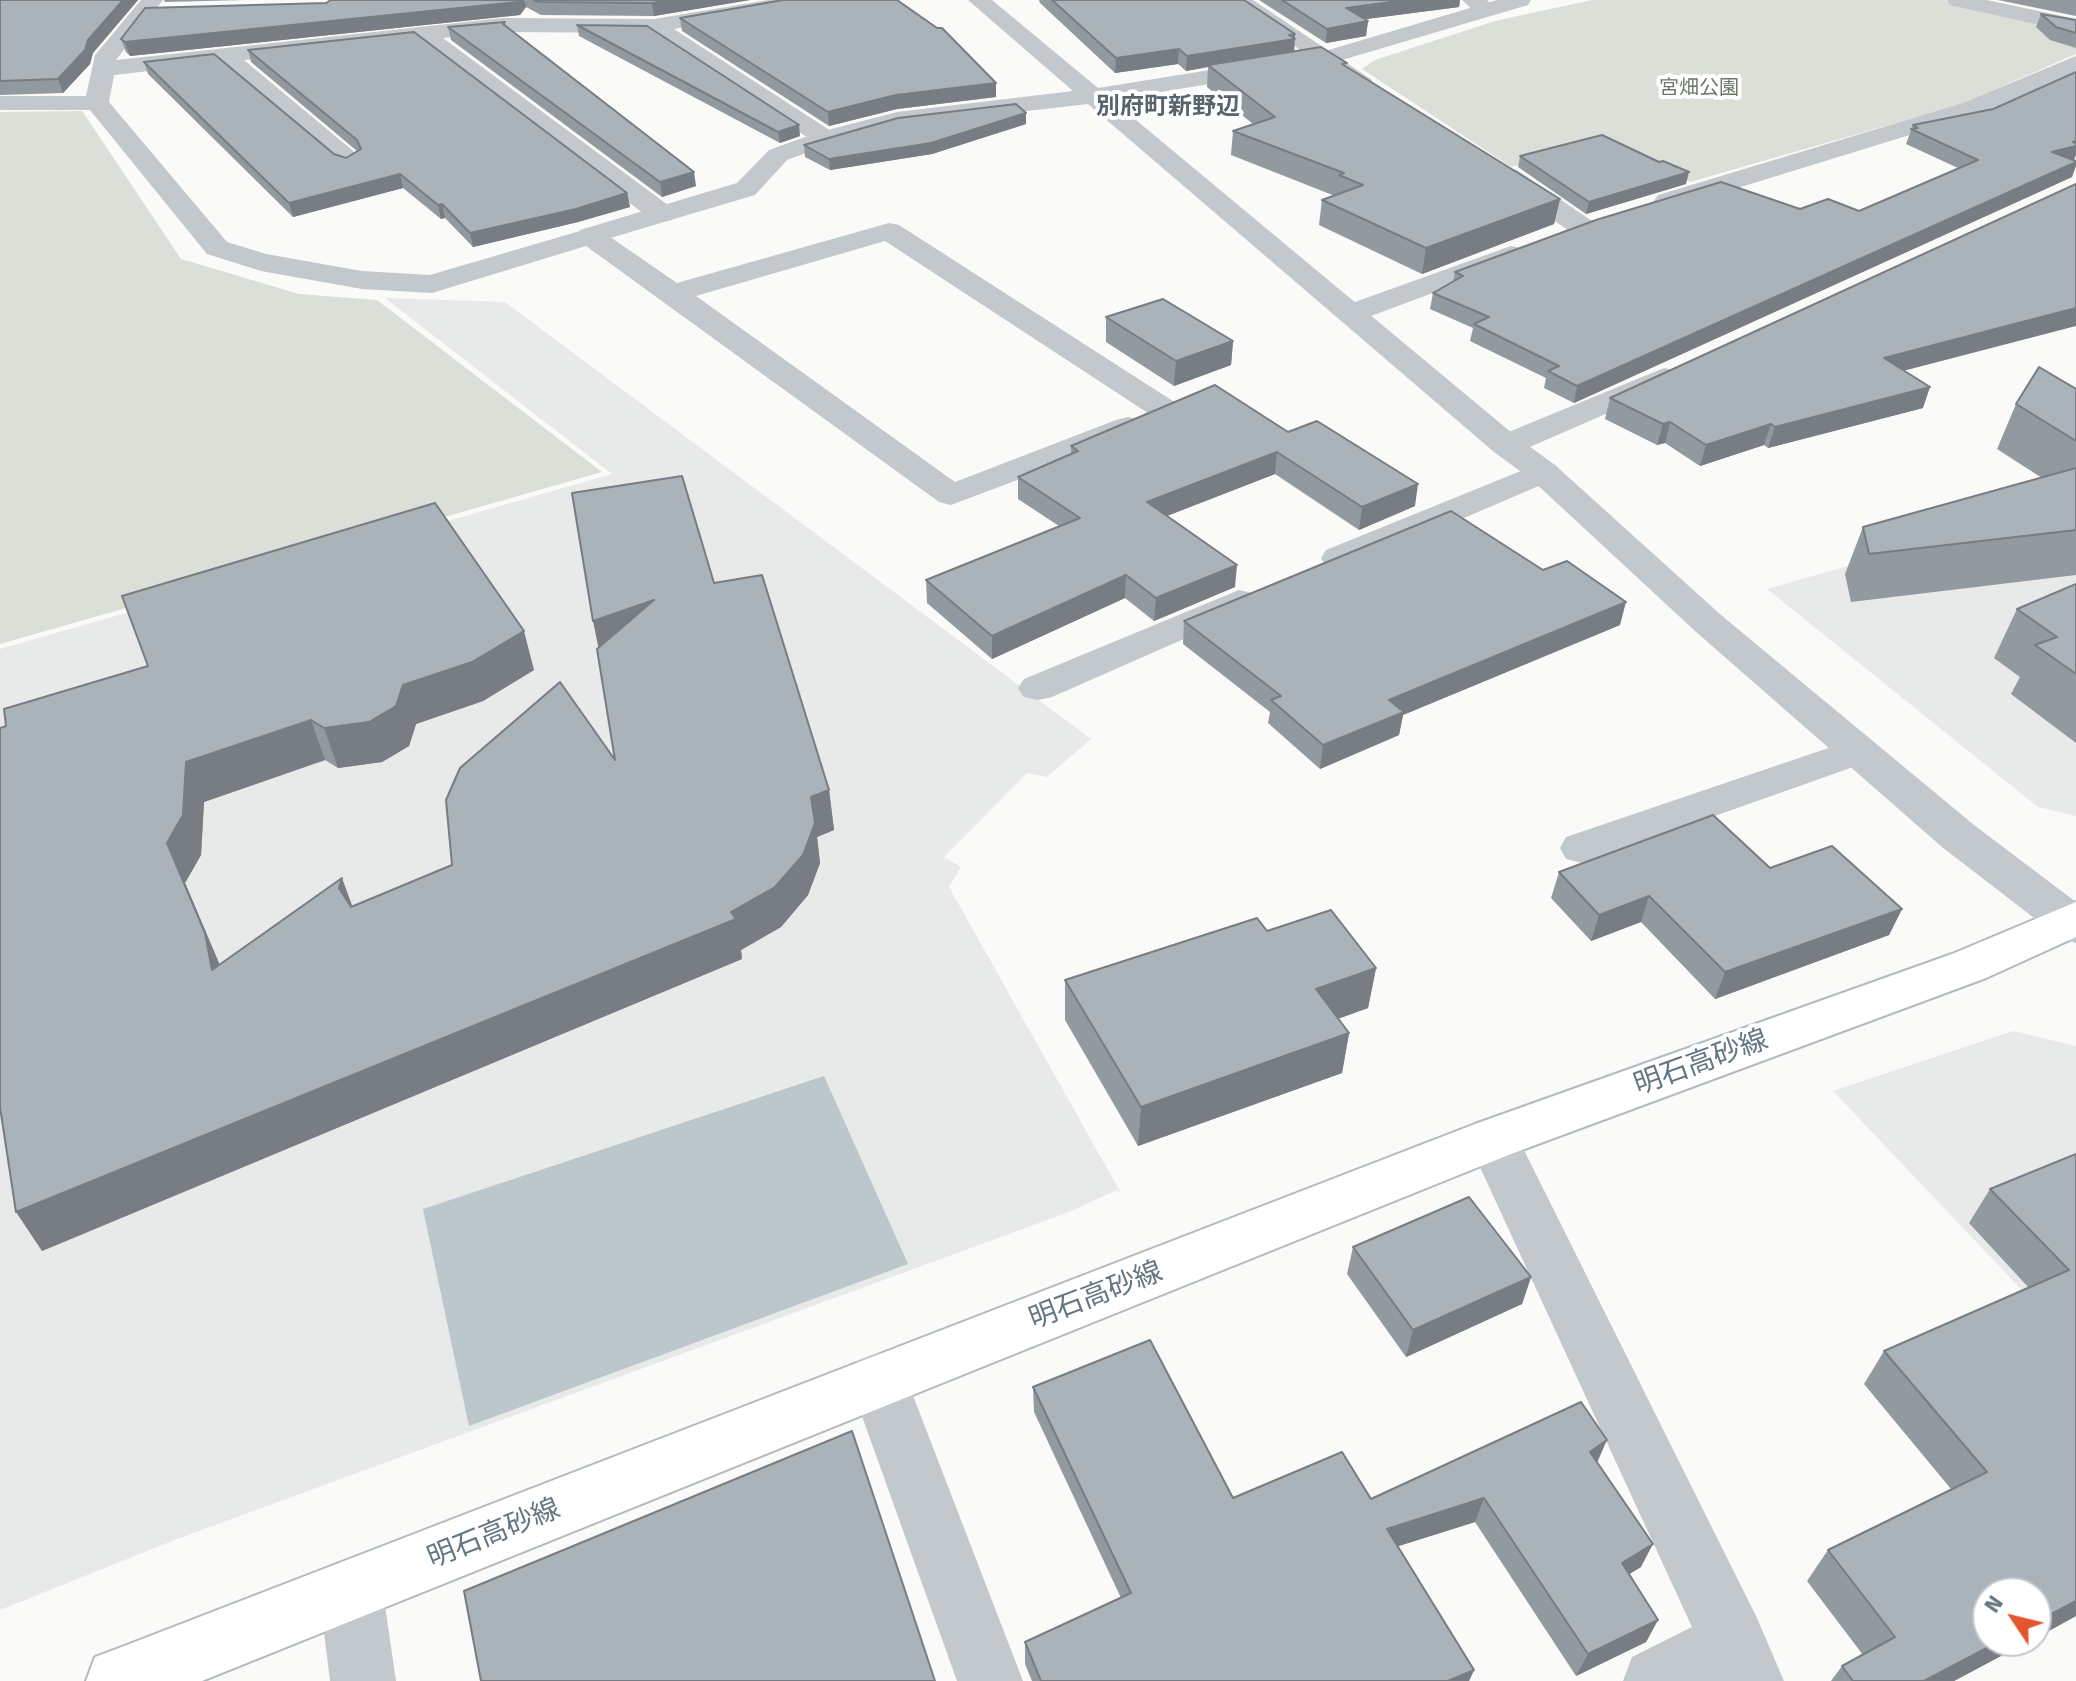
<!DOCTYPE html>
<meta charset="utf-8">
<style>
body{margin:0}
#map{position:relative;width:2076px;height:1681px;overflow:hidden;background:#fafaf8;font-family:"Fira Sans",sans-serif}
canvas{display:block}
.north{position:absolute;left:1972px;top:1577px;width:80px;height:80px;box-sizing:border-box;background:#fff;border:2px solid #c1c8cd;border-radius:50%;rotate:305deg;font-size:22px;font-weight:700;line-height:32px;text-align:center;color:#657683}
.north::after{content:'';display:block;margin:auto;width:28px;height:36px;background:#e4572e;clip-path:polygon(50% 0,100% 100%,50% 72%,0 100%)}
</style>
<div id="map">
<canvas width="2076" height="1681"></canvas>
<div class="north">N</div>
</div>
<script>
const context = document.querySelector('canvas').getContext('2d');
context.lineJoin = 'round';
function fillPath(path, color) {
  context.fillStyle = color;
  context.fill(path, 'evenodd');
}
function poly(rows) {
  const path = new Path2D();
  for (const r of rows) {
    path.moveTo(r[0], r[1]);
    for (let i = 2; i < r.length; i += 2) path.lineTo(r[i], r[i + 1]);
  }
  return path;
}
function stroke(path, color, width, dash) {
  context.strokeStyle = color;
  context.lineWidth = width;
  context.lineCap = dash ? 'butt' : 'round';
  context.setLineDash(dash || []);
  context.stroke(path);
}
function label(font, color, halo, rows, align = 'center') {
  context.font = font + ' "Fira Sans","Noto Sans JP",sans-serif';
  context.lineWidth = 8;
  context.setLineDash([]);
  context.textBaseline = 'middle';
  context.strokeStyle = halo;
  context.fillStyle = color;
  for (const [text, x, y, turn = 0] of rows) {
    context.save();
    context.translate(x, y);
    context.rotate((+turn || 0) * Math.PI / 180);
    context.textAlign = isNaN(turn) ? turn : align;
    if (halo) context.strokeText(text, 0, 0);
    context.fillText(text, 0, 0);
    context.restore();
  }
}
const built = poly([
 [385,298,505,302,1091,739,1047,777,1027,773,944,857,961,867,949,887,1122,1195,1117,1190,1069,1212,177,1539,0,1610,0,649,612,474],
 [2076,501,2076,816,2038,807,1767,589],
 [2013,1031,2076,1046,2076,1347,1833,1091]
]);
const green = poly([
 [1592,0,1944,0,2076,30,2076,54,1962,104,1690,182,1609,141,1511,167,1362,69,1375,60,1495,21],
 [82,111,181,259,299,294,377,300,602,472,0,644,0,112]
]);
const water = poly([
 [824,1076,908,1264,469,1426,423,1209]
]);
const minor = poly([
 [141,0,163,0,116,60,503,18,654,19,768,0,817,0,806,6,674,29,834,133,838,138,834,143,825,146,816,143,649,33,503,32,443,38,672,208,676,214,672,220,662,222,652,220,418,41,244,60,358,155,362,160,358,165,349,168,340,165,219,63,114,75,109,102,227,242,266,254,362,271,430,275,590,228,600,230,677,283,889,223,899,225,1179,405,1184,412,1179,419,1168,422,1157,419,885,241,696,296,955,482,1116,420,1128,417,1140,420,1144,427,1140,434,951,505,939,502,586,246,432,293,362,289,261,271,207,254,90,110,0,110,0,96,86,96,95,55,141,0],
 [1227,0,1253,0,1372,80,1368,85,1352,85,1227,0],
 [1462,0,1487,0,1495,8,1484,14,1476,13,1462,0],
 [1947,0,1987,0,2076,19,2076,33,1950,5,1947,0],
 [2076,56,2076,71,1981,113,1676,207,1667,209,1658,207,1654,201,1658,195,1963,103,2076,56],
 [1508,168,1517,170,1592,221,1596,227,1592,233,1582,235,1572,233,1499,182,1495,176,1499,170,1508,168],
 [1511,246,1521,248,1525,254,1521,260,1363,319,1352,322,1341,319,1337,313,1341,307,1511,246],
 [1664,368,1675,370,1680,377,1675,384,1518,452,1506,455,1494,452,1489,445,1494,438,1664,368],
 [1543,462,1555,465,1560,472,1555,479,1352,566,1339,569,1326,566,1321,558,1326,550,1543,462],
 [1239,590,1252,593,1258,601,1252,609,1052,697,1038,700,1024,697,1018,688,1024,679,1239,590],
 [1858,738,1873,742,1879,751,1873,760,1582,863,1566,859,1560,848,1566,837,1858,738],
 [1493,1118,1511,1124,1757,1618,1784,1681,1623,1681,1632,1657,1692,1627,1467,1139,1475,1124,1493,1118],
 [878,1353,899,1361,907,1380,1023,1681,957,1681,849,1380,857,1361,878,1353],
 [351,1560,374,1569,383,1592,396,1681,330,1681,319,1592,328,1569,351,1560]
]);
const tertiary = poly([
 [968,0,992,0,1098,88,1322,52,1497,0,1531,0,1528,5,1325,65,1112,100,1518,438,1555,465,1721,615,1974,825,2076,902,2076,943,2060,938,1942,847,1695,631,1531,479,1494,452,1088,104,898,126,834,143,787,160,755,195,590,244,580,242,576,236,580,230,737,183,769,150,816,133,897,112,1073,91,968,0]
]);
const secondary = poly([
 [2076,902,2076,937,1986,978,1511,1154,202,1681,86,1681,95,1657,119,1648,1475,1124,1952,954,2076,902]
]);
const wall = poly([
 [0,0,138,0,93,53,90,64,63,93,0,95],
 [164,0,244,0,165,2],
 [331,0,750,0,654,16,541,15,526,7,520,15,130,56,126,52,121,39,326,3],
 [1039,0,1244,0,1295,34,1294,51,1347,67,1560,199,1554,224,1422,274,1319,225,1322,200,1335,196,1231,155,1233,131,1253,124,1207,87,1208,67,1186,71,1178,64,1115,73,1040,3],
 [1259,0,1460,0,1459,7,1365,19,1368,21,1366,36,1326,43],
 [1998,0,2076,0,2076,16],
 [2041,14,2076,20,2076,48,2050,40,2036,27],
 [680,18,996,97,897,109,829,126,682,31],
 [577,25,800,136,780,143,579,36],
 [506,26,696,186,662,197,451,40,448,27],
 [248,50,627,193,630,207,578,222,473,247,445,218,441,219,403,188,293,217,148,74,144,62,334,154,346,158,357,151,251,62],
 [1026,124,932,154,830,170,805,157,804,145],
 [1913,125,2074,160,2072,177,1574,403,1544,388,1546,378,1470,341,1473,328,1430,309,1433,293,1453,282,1455,272,1800,209,1859,211,1958,168,1906,144],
 [1520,156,1659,162,1686,184,1586,214,1518,167],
 [1106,317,1233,341,1231,365,1174,386,1106,342],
 [1905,371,1923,408,1768,448,1764,445,1700,466,1665,443,1657,445,1605,419,1610,398],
 [2076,389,2076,575,1851,602,1845,574,1863,527,2042,478,1997,449,2016,404],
 [1288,432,1415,506,1359,530,1275,474,1167,516,1235,587,1154,621,1125,598,992,659,927,603,926,580,1059,526,1018,499,1018,477,1071,454,1071,446],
 [714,583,829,790,834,830,817,837,820,863,808,895,781,927,741,950,742,959,42,1251,0,728,534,670,483,701,416,724,409,746,382,762,338,768,325,760,204,802,201,855,185,883,220,965,352,906,452,865,615,760],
 [2076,584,2076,743,2011,694,2020,677,1994,658,2017,609],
 [1184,621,1620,625,1403,715,1399,735,1320,769,1268,723,1270,712,1183,644],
 [1770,868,1902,909,1889,935,1715,999,1641,922,1591,941,1551,898,1559,872],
 [1267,931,1376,968,1368,1008,1338,1019,1349,1033,1342,1073,1138,1146,1065,1020,1065,980],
 [2076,1154,2076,1616,2036,1638,2036,1593,1988,1641,2029,1641,1954,1681,1831,1681,1842,1666,1863,1655,1807,1581,1828,1550,1951,1489,1864,1384,1884,1351,2029,1288,1969,1223,1990,1189],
 [1353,1247,1531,1277,1522,1304,1406,1357,1347,1274],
 [1033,1387,1233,1498,1371,1499,1597,1462,1641,1567,1629,1574,1658,1620,1646,1642,1576,1676,1475,1522,1398,1546,1474,1670,1469,1681,1032,1681,1025,1664,1025,1642,1121,1598,1034,1412]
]);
const shadedWall = poly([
 [123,0,138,0,93,53,90,64,63,93,58,79,88,40],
 [519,0,524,0,526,7,520,15,130,56,125,42],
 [671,0,750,0,654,16,652,3],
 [1406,0,1460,0,1459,7,1344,22,1346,8],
 [1368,21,1366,36,1326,43,1327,29],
 [1295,34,1294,54,1208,65,1208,67,1186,71,1187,56],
 [1179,49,1178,64,1115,73,1116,58],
 [996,83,996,97,897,109,829,126,828,112,896,95],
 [1026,113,1026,124,932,154,830,170,829,159],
 [799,125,800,136,780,143,778,132],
 [2076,141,2076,155,2074,160,2052,152],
 [2076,162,2076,166,2072,177,1574,403,1577,386],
 [694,172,696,186,662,197,660,182],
 [1689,172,1686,184,1586,214,1589,202],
 [400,174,403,188,293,217,289,203],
 [627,193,630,207,578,222,473,247,470,233],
 [1560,199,1554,224,1422,274,1426,248],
 [442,204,445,218,441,219,438,205],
 [2076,308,2076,326,1876,378,1884,358],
 [1233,341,1231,365,1174,386,1176,361],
 [1930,387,1923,408,1768,448,1775,427],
 [1670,422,1665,443,1657,445,1663,424],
 [1771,424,1764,445,1700,466,1706,445],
 [1277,452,1275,474,1146,524,1147,502],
 [1418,484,1415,506,1359,530,1362,507],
 [1237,565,1235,587,1154,621,1156,598],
 [1126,575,1125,598,992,659,992,636],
 [654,600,601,660,593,621],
 [1626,602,1620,625,1403,715,1399,735,1320,769,1323,745,1389,700],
 [524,631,534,670,483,701,416,724,409,746,382,762,338,768,324,728,403,685],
 [311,720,325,760,204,802,201,855,185,883,223,973,212,970,167,843,186,762],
 [829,790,834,830,817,837,820,863,808,895,781,927,741,950,742,959,42,1251,16,1212,731,912,811,797],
 [342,878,357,919,339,888],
 [1649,896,1641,922,1591,941,1599,915],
 [1902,909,1889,935,1715,999,1725,972],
 [1376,968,1368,1008,1309,1029,1316,989],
 [1349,1033,1342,1073,1138,1146,1141,1107],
 [1531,1277,1522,1304,1406,1357,1413,1330],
 [1607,1440,1596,1465,1590,1452],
 [1484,1498,1475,1522,1380,1552,1387,1529],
 [1653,1544,1641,1567,1610,1586,1622,1563],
 [2076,1601,2076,1616,2036,1638,2036,1622],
 [1658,1620,1646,1642,1576,1676,1588,1654],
 [2000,1641,2029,1641,1954,1681,1924,1681],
 [1474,1670,1469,1681,1448,1681]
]);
const building = poly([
 [0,0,123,0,88,40,85,50,58,79,0,81,0,0],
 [331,0,519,0,518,2,125,42,121,39,145,8,326,3,331,0],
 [534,0,671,0,652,3,539,2,534,0],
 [783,0,897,0,937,28,942,28,996,83,896,95,828,112,680,18,783,0],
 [1052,0,1244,0,1295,34,1289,35,1295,39,1187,56,1179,49,1116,58,1052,0],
 [1282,0,1406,0,1346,8,1368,21,1327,29,1282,0],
 [2041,14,2076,20,2076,33,2056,27,2041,14],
 [505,22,503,24,694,172,660,182,448,27,505,22],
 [577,25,647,26,799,125,778,132,577,25],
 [414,32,627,193,576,209,470,233,442,204,438,205,400,174,289,203,144,62,214,54,334,154,346,158,361,149,357,140,248,50,414,32],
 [1321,47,1347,63,1342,64,1560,199,1426,248,1322,200,1363,185,1339,175,1344,173,1233,131,1275,117,1208,65,1321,47],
 [2076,72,2076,141,2073,142,2076,143,2076,146,2052,152,2076,161,2076,162,1577,386,1548,371,1559,366,1474,324,1489,317,1433,293,1463,276,1455,272,1596,220,1721,182,1800,209,1828,199,1859,211,1978,160,1911,129,1918,128,1913,125,1993,109,2076,72],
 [1016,104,1026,113,931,143,829,159,804,145,898,118,1016,104],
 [1602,135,1659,162,1663,161,1689,172,1589,202,1520,156,1602,135],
 [2076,184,2076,308,1884,358,1930,387,1775,427,1771,424,1706,445,1670,422,1663,424,1610,398,2076,184],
 [1163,299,1233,341,1176,361,1106,317,1163,299],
 [2039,367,2076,389,2076,441,2016,404,2039,367],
 [1215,385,1288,432,1317,421,1418,484,1362,507,1277,452,1147,502,1237,565,1156,598,1126,575,992,636,926,580,1080,518,1018,477,1078,451,1071,446,1215,385],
 [2076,468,2076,530,1869,554,1863,527,2076,468],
 [682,476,714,583,762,575,829,790,811,797,815,823,803,855,775,887,731,912,736,919,16,1212,0,1107,0,728,6,726,4,709,148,666,122,596,435,503,524,631,472,662,403,685,396,706,369,722,324,728,311,720,186,762,183,815,167,843,205,933,212,970,342,878,339,888,351,907,452,865,446,800,460,768,560,682,615,760,597,649,654,600,593,621,572,493,682,476],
 [1451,511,1543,570,1567,561,1626,602,1389,700,1404,712,1323,745,1271,700,1281,696,1184,621,1451,511],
 [2076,584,2076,674,2035,645,2057,637,2017,609,2076,584],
 [1713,815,1770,868,1832,846,1902,909,1725,972,1649,896,1599,915,1559,872,1713,815],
 [1331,910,1376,968,1316,989,1349,1033,1141,1107,1065,980,1257,918,1267,931,1331,910],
 [2076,1154,2076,1601,2036,1622,2036,1593,1988,1593,1988,1641,2000,1641,1924,1681,1853,1681,1842,1666,1895,1637,1828,1550,1987,1472,1884,1351,2069,1270,1990,1189,2076,1154],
 [1469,1197,1531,1277,1413,1330,1353,1247,1469,1197],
 [1150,1340,1233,1498,1342,1452,1371,1499,1581,1402,1607,1440,1590,1452,1653,1544,1622,1563,1658,1620,1588,1654,1484,1498,1387,1529,1474,1670,1448,1681,1041,1681,1025,1642,1131,1593,1033,1387,1150,1340],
 [852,1431,935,1681,481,1681,464,1591,852,1431]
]);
const farParknames = [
 ["宮畑公園",1699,88]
];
const farQuarternames = [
 ["別府町新野辺",1168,107]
];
const nearStreetnames = [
 ["明石高砂線",1701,1063,-20],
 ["明石高砂線",1096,1296,-21],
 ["明石高砂線",494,1534,-22]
];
fillPath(built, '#e8e9e9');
fillPath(green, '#dadfd7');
fillPath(water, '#bbc7cb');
stroke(secondary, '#b3babf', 4);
fillPath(minor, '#c3c8cc');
fillPath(tertiary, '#c3c8cc');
fillPath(secondary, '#fff');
fillPath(wall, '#929a9f');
fillPath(shadedWall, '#777d82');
fillPath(building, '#aab3b9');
stroke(building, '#777d82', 2);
label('20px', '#687a64', '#fff', farParknames);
label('bold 24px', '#57646e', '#fff', farQuarternames);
label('28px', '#657683', '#fff', nearStreetnames);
</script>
